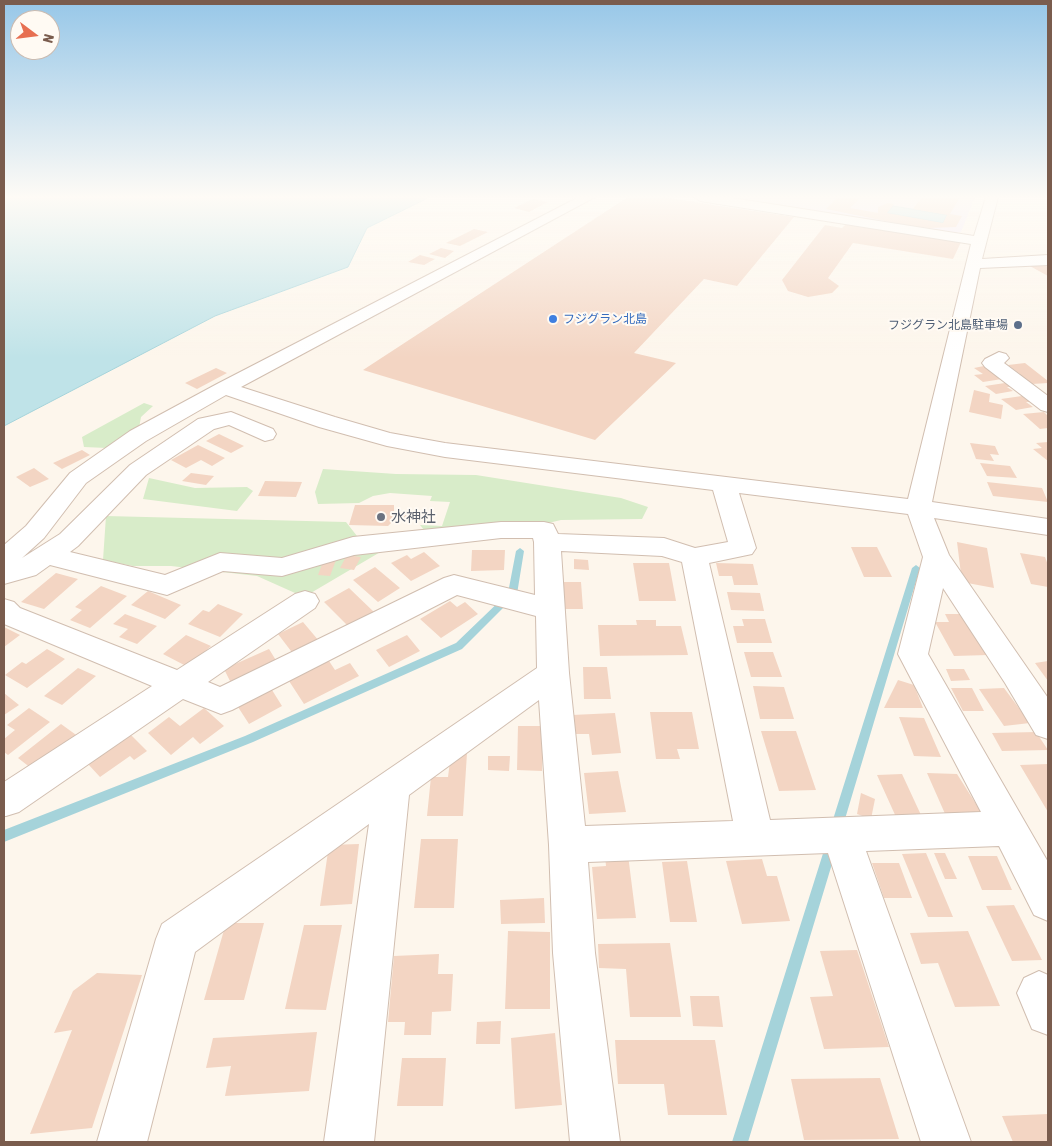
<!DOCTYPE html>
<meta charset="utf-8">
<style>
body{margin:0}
#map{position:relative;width:1052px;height:1146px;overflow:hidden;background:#fdf6ec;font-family:"Asap Condensed",sans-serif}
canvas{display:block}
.frame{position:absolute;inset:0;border:5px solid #7a5c4d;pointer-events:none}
.north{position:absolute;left:10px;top:10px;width:50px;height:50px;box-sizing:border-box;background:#fffaf3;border:1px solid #cabbb1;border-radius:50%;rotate:105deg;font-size:14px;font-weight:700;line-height:20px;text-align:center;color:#7a5c4d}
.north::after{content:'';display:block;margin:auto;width:18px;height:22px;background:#e76f51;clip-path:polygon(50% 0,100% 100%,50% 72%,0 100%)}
</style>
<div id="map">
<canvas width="1052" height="1146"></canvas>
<div class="frame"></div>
<div class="north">N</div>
</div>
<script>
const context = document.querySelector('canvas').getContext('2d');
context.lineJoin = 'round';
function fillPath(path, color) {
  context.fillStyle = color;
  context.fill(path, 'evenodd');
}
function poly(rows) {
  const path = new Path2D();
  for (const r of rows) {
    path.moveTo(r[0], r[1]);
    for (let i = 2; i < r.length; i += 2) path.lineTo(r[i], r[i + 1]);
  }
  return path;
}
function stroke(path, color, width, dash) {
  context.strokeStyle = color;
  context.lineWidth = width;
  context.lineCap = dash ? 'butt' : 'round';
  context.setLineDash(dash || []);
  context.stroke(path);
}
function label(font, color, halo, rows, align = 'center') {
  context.font = font + ' "Asap Condensed","Noto Sans JP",sans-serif';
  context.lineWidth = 4;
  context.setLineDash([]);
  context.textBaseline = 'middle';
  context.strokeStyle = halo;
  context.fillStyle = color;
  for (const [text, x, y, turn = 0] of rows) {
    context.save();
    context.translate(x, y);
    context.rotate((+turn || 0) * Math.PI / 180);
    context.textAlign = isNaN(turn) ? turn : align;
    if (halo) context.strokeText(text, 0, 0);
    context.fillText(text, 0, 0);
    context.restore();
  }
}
const education = poly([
 [725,197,975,197,961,232,950,234]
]);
const green = poly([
 [144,403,153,406,141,417,139,428,107,448,84,447,82,437],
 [323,469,396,474,476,475,621,498,648,507,642,519,561,520,544,524,425,531,420,525,442,526,450,502,430,501,432,496,390,493,373,496,359,503,318,504,315,492],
 [149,478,195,488,247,487,253,491,237,511,143,499],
 [106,516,346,522,357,536,399,541,304,597,257,576,171,566,133,566,103,560]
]);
const water = poly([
 [4,197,430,197,367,228,348,267,215,316,4,426,4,197],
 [893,206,947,215,943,223,887,213,893,206]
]);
const stream = poly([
 [520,548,524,551,517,594,462,649,253,742,4,842,4,830,245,736,456,643,508,593,516,551,520,548],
 [916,565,920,568,842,829,840,833,836,835,832,833,830,829,912,568,916,565],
 [832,838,836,840,838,844,748,1142,732,1142,826,844,828,840,832,838]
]);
const building = poly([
 [628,197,661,197,794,217,737,286,704,279,634,353,676,363,595,440,363,370],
 [838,197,859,199,850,208,878,213,878,207,888,203,894,204,887,213,943,223,947,215,913,209,922,197,960,197,950,214,962,216,956,227,929,228,910,226,826,209],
 [533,199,548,202,529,212,514,208],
 [846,224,962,240,953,259,853,243,828,278,839,286,832,293,808,297,788,291,782,280,825,225,842,228],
 [474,229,488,232,460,246,446,243],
 [441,248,454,251,445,258,429,254],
 [420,255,435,259,424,265,408,262],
 [1042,264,1048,267,1048,276,1028,265],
 [1025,363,1048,381,1048,383,1032,384,1028,381,1022,381,1014,375,1020,374,1008,365],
 [984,366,1002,379,983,382,974,375,983,374,974,368],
 [216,368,227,373,197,389,185,383],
 [1005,383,1011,387,1007,387,1013,391,996,394,985,386],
 [974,390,990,394,989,402,1003,405,1001,419,969,412],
 [1022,396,1031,402,1026,402,1033,407,1016,410,1001,399],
 [1044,412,1048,416,1048,428,1040,429,1023,414],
 [219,434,244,446,231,453,206,441],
 [1048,442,1048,461,1033,449,1042,448,1036,443],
 [970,443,995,446,999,455,990,454,994,461,976,459],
 [198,445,225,458,212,466,201,460,186,468,171,460],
 [82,450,90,455,62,469,53,463],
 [980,463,1010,466,1017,478,987,476],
 [34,468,49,479,30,487,16,477],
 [191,473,214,476,206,485,182,481],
 [265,481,302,482,296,497,258,496],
 [987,482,1042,488,1048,502,993,496],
 [355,505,394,505,394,513,413,512,407,522,393,521,388,526,349,525],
 [957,542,987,548,994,588,962,582],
 [851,547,877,547,892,577,864,577],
 [472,550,505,550,504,570,471,571],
 [424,552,440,566,411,581,391,563,407,555,411,559],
 [1020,553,1045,557,1048,565,1048,587,1031,584],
 [347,555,361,557,354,570,340,568],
 [324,559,336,560,330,576,318,575],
 [574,559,588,560,589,570,574,569],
 [633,563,669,563,676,601,639,601],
 [716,563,753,564,758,585,734,585,732,576,719,576],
 [375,567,400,588,378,602,353,580],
 [56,573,78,579,44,609,21,602],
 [562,582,581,582,583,609,564,609],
 [101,586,127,596,90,628,70,620,82,610,75,607],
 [349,588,375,613,350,628,324,602],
 [148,591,181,605,165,619,131,605],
 [727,592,760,593,764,611,731,610],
 [450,601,457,607,465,602,478,614,441,638,420,619],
 [218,604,243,614,220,637,188,624,203,610,209,612],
 [125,614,157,626,137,644,119,637,128,629,113,624],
 [945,614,962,614,988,655,954,656,935,622,949,622],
 [742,619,765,619,772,643,737,643,733,626,744,626],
 [636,620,656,620,656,626,681,626,688,655,600,656,598,625,637,625],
 [303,622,319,641,294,655,278,634],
 [4,627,20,635,4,647],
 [186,635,211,646,188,667,163,654],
 [407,635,420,651,389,667,376,650],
 [47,649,65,659,27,688,5,675,22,662,26,664],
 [269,649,277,662,231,683,224,669],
 [744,652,773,652,782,677,751,677],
 [329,661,335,670,350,663,359,676,304,704,289,681],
 [1048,661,1048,681,1035,663],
 [583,667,607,667,611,699,584,699],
 [78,668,96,676,62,705,44,696],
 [946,669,964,669,970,680,951,681],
 [898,680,914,685,923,708,884,708],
 [753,686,784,687,794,719,760,719],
 [951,688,972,688,984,711,963,711],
 [1004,688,1030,723,1004,726,979,689],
 [272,690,282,706,249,724,238,707],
 [4,693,19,705,4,715],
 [29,708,50,722,8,755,4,752,4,739,15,730,7,725],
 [204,708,224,726,200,744,193,737,171,755,148,733,169,717,180,726],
 [650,712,692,712,699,749,677,749,680,759,656,759],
 [615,713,621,753,592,755,589,734,574,734,572,715],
 [899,717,924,718,941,757,914,756],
 [61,724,79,737,36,772,18,758],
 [518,726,542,726,542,771,517,770],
 [761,731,796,731,816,790,779,791],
 [1036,732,1048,750,1002,751,992,733],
 [131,735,147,751,134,760,130,756,100,777,88,764],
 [451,753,467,753,463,816,427,816,431,777,448,777],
 [488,756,510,756,509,771,488,770],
 [1048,764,1048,812,1020,765],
 [618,771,626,812,589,814,584,773],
 [927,773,957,774,983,815,946,816],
 [902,774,921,815,896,817,877,775],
 [861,793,875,799,871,819,857,814],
 [421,839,458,839,454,908,414,908],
 [359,844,352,904,320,906,329,845],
 [926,853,953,917,928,917,902,854],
 [934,853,945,853,957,879,945,879],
 [628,855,636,918,597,919,592,867,606,866,605,856],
 [968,856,997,856,1012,890,982,890],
 [762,859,767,876,777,876,790,921,742,924,726,861],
 [687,861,697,922,670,922,662,862],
 [872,863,899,863,912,898,884,898],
 [544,898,545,923,501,924,500,900],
 [1014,905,1042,960,1012,961,986,906],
 [226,923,264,923,244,1000,204,1000],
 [304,925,342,925,326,1010,285,1009],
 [508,931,550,932,550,1009,505,1009],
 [968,931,1000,1006,955,1007,938,963,921,964,910,933],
 [670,943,681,1017,630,1017,626,969,599,968,598,944],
 [857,950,889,1047,824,1049,810,997,833,996,820,951],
 [439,954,438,974,453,974,451,1011,432,1012,431,1035,404,1035,405,1022,388,1022,394,956],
 [97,973,142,975,92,1128,30,1134,72,1030,54,1033,73,991],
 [690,996,719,996,723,1027,693,1026],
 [501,1021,500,1044,476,1044,477,1022],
 [317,1032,309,1091,225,1096,231,1066,206,1068,213,1038],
 [555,1033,562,1105,515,1109,511,1038],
 [615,1040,715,1040,727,1115,668,1115,664,1084,618,1084],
 [402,1058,446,1058,443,1106,397,1106],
 [880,1078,899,1139,804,1140,791,1079],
 [1048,1114,1048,1142,1013,1142,1002,1116]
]);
const minor = poly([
 [579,197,595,197,241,387,335,417,390,433,445,443,908,499,971,244,700,201,694,197,726,197,974,236,986,197,998,197,982,259,1048,255,1048,265,980,268,932,502,1048,519,1048,535,934,518,949,555,1048,698,1048,739,1036,735,1005,683,943,588,928,654,1048,862,1048,921,1034,915,999,846,866,851,971,1142,921,1142,828,853,588,862,595,953,620,1142,570,1142,553,953,549,845,539,700,409,795,374,1142,324,1142,369,824,195,952,147,1142,97,1142,156,939,162,924,537,668,536,616,457,595,232,710,221,714,183,699,19,812,6,816,4,816,4,782,152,686,4,624,4,599,14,602,20,608,177,670,295,594,305,591,315,594,319,601,315,608,208,682,220,687,444,578,454,575,535,595,534,542,533,538,501,538,354,555,282,576,223,571,167,595,50,565,36,575,4,584,4,545,26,526,70,473,130,431,217,384,579,197],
 [226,395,319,427,387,446,445,457,713,490,728,542,695,548,664,538,558,534,553,524,544,522,501,522,353,537,282,558,220,553,165,575,70,552,78,546,146,475,214,429,229,425,265,441,273,439,276,434,273,429,231,412,198,419,130,465,60,534,22,558,44,538,86,483,146,441,226,395],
 [739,493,908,514,923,557,898,654,981,812,770,820,709,563,752,554,756,548,739,493],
 [561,551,662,556,682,562,733,821,585,826,569,673,561,551],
 [999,352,1006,354,1009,358,1004,363,1048,396,1048,412,1041,410,985,367,982,363,985,359,999,352],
 [1039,971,1048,975,1048,1035,1032,1029,1017,993,1024,978,1039,971]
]);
const markers = [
 [553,319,5,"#3f7fe0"],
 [1018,325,5,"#5c6f8a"],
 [381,517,5,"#6b7280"]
];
const farShopnames = [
 ["フジグラン北島",563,319]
];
const farServicenames = [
 ["フジグラン北島駐車場",1008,325]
];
const worshipNames = [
 ["水神社",391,517]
];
fillPath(education, '#f3e8fa');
fillPath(green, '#d8ecc9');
fillPath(water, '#bfe3e8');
stroke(water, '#a5d3da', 1);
fillPath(stream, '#a5d3da');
fillPath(building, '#f3d5c3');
stroke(minor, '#d1beb0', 2);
fillPath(minor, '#fff');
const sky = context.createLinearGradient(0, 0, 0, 358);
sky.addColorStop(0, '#97c7e8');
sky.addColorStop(0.55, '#fefbf6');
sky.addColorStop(1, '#fefbf600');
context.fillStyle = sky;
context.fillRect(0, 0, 1052, 358);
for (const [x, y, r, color] of markers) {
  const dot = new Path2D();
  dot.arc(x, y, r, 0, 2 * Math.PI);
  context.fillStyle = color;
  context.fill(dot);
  stroke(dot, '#fffaf3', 2);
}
label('12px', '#366cbe', '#fffaf3', farShopnames, 'left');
label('12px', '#4e5e75', '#fffaf3', farServicenames, 'right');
label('15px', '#5b616d', '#fffaf3', worshipNames, 'left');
</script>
